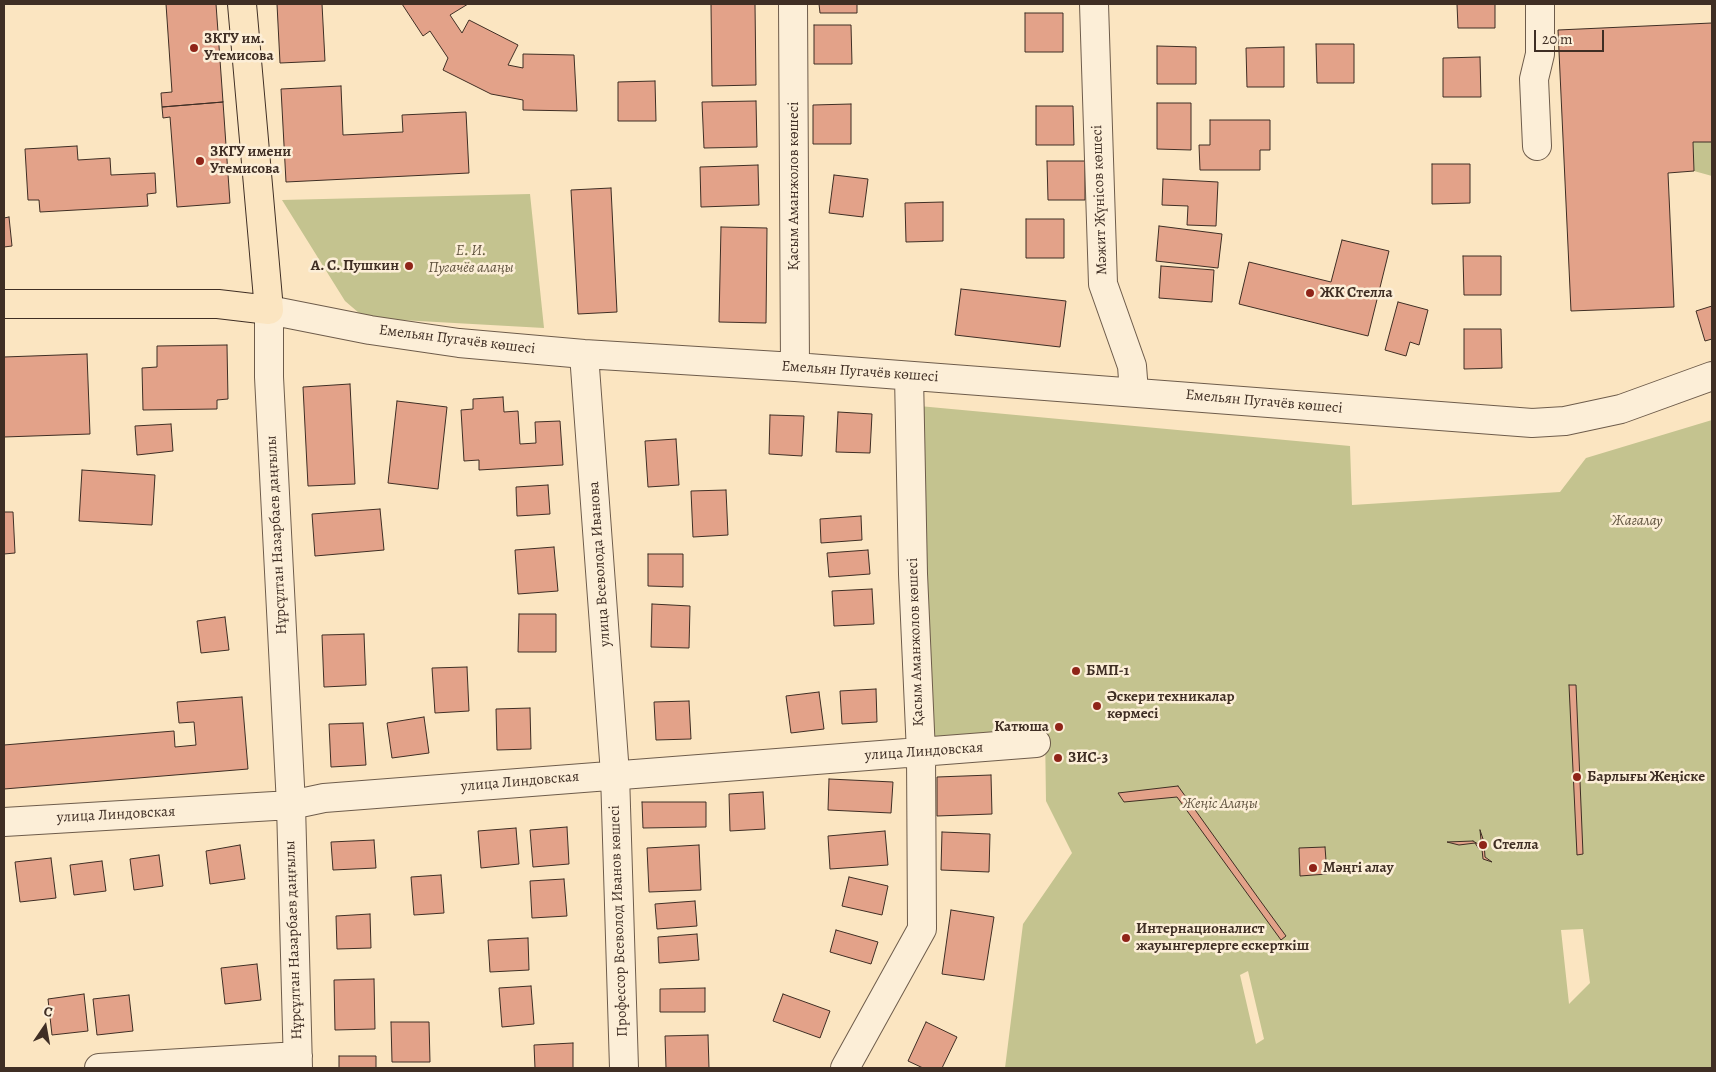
<!DOCTYPE html>
<meta charset="utf-8">
<style>
body{margin:0}
#map{position:relative;width:1716px;height:1072px;overflow:hidden;background:#fbe5c1;font-family:Alegreya,serif}
canvas{display:block}
.frame{position:absolute;inset:0;border:5px solid #3f2e24;pointer-events:none}
.north{position:absolute;left:20px;top:1002px;width:50px;height:50px;-webkit-text-stroke:4px #fceed7;paint-order:stroke;rotate:12deg;font-size:14px;font-weight:700;line-height:20px;text-align:center;color:#3f2e24}
.north::after{content:'';display:block;margin:auto;width:18px;height:22px;background:#3f2e24;clip-path:polygon(50% 0,100% 100%,50% 72%,0 100%)}
.scale{position:absolute;left:1534px;top:30px;width:70px;height:22px;box-sizing:border-box;border:2px solid #3f2e24;border-top:0;padding-left:6px;font-size:15px;line-height:18px;white-space:nowrap;color:#3f2e24;-webkit-text-stroke:4px #fceed7;paint-order:stroke}
</style>
<div id="map">
<canvas width="1716" height="1072"></canvas>
<div class="frame"></div>
<div class="north">С</div>
<div class="scale">20 m</div>
</div>
<script>
const context = document.querySelector('canvas').getContext('2d');
context.lineJoin = 'round';
function fillPath(path, color) {
  context.fillStyle = color;
  context.fill(path, 'evenodd');
}
function poly(rows) {
  const path = new Path2D();
  for (const r of rows) {
    path.moveTo(r[0], r[1]);
    for (let i = 2; i < r.length; i += 2) path.lineTo(r[i], r[i + 1]);
  }
  return path;
}
function stroke(path, color, width, dash) {
  context.strokeStyle = color;
  context.lineWidth = width;
  context.lineCap = dash ? 'butt' : 'round';
  context.setLineDash(dash || []);
  context.stroke(path);
}
function label(font, color, halo, rows, align = 'center') {
  context.font = font + ' Alegreya,serif';
  context.lineWidth = 5;
  context.setLineDash([]);
  context.textBaseline = 'middle';
  context.strokeStyle = halo;
  context.fillStyle = color;
  for (const [text, x, y, turn = 0] of rows) {
    context.save();
    context.translate(x, y);
    context.rotate((+turn || 0) * Math.PI / 180);
    context.textAlign = isNaN(turn) ? turn : align;
    if (halo) context.strokeText(text, 0, 0);
    context.fillText(text, 0, 0);
    context.restore();
  }
}
const green = poly([
 [1693,142,1712,142,1712,176,1694,171],
 [530,194,544,328,383,319,359,313,345,301,282,200],
 [919,406,1350,446,1352,505,1560,492,1586,458,1712,420,1712,1068,1005,1068,1023,924,1072,853,1046,801,1045,730,931,737],
 [1583,929,1590,983,1569,1004,1561,930],
 [1248,971,1264,1039,1256,1044,1240,975]
]);
const building = poly([
 [166,4,216,4,223,102,162,107,161,93,172,92,166,4],
 [277,4,322,4,325,61,280,63,277,4],
 [402,4,468,4,450,15,462,33,469,20,518,45,508,65,523,68,523,54,574,55,577,111,523,110,523,100,491,94,443,70,448,58,430,31,423,36,402,4],
 [711,4,755,4,756,85,712,86,711,4],
 [819,4,857,4,857,13,820,13,819,4],
 [1457,4,1495,4,1495,28,1458,28,1457,4],
 [1025,13,1063,13,1063,52,1025,52,1025,13],
 [1712,23,1712,142,1693,142,1694,171,1668,173,1674,307,1571,311,1558,30,1712,23],
 [814,25,851,25,852,64,814,64,814,25],
 [1316,44,1354,44,1354,83,1317,83,1316,44],
 [1157,46,1196,47,1196,84,1157,84,1157,46],
 [1284,47,1284,87,1247,87,1246,48,1284,47],
 [1480,57,1481,97,1443,97,1443,58,1480,57],
 [655,81,656,121,618,121,618,82,655,81],
 [341,86,343,135,403,132,402,115,466,112,469,173,286,182,281,89,341,86],
 [756,101,757,147,704,148,702,102,756,101],
 [223,102,230,203,177,207,170,117,163,118,162,107,223,102],
 [1157,103,1191,103,1191,150,1157,149,1157,103],
 [851,104,851,144,813,144,813,105,851,104],
 [1036,106,1073,106,1074,145,1036,145,1036,106],
 [1210,120,1270,120,1270,150,1260,150,1260,170,1200,170,1199,145,1210,145,1210,120],
 [77,146,78,160,110,158,111,175,155,173,156,193,147,194,148,206,40,212,39,200,28,200,25,149,77,146],
 [1047,161,1085,161,1085,200,1048,200,1047,161],
 [1432,164,1470,164,1470,203,1432,204,1432,164],
 [758,165,759,205,701,207,700,167,758,165],
 [834,175,868,179,863,217,829,213,834,175],
 [1163,179,1218,182,1216,226,1187,225,1188,206,1162,205,1163,179],
 [611,188,617,312,578,314,571,190,611,188],
 [943,202,943,241,906,242,905,203,943,202],
 [9,217,12,246,4,247,4,218,9,217],
 [1026,219,1064,219,1064,258,1026,258,1026,219],
 [1159,226,1222,234,1218,268,1156,261,1159,226],
 [721,227,767,228,766,323,719,322,721,227],
 [1342,240,1389,251,1368,336,1239,304,1249,262,1331,282,1342,240],
 [1463,256,1501,256,1501,295,1464,295,1463,256],
 [1161,266,1214,270,1212,302,1159,298,1161,266],
 [961,289,1066,301,1060,347,955,335,961,289],
 [1398,302,1428,310,1419,345,1410,342,1406,356,1385,350,1398,302],
 [1712,306,1712,339,1705,341,1696,311,1712,306],
 [1464,329,1501,329,1502,368,1464,369,1464,329],
 [227,345,228,399,217,400,217,409,143,410,142,368,157,367,157,346,227,345],
 [87,354,90,434,4,437,4,357,87,354],
 [350,384,355,484,308,486,303,387,350,384],
 [503,397,504,412,518,411,520,444,536,443,535,422,560,421,563,465,479,470,479,460,464,461,461,410,473,409,473,399,503,397],
 [397,401,447,407,438,489,388,483,397,401],
 [838,412,872,414,870,453,836,452,838,412],
 [770,415,804,416,802,456,769,454,770,415],
 [171,424,173,451,137,455,135,426,171,424],
 [676,439,679,485,648,487,645,441,676,439],
 [82,470,155,475,152,525,79,521,82,470],
 [548,485,550,514,517,516,516,487,548,485],
 [726,490,728,535,693,537,691,491,726,490],
 [380,509,384,550,315,556,312,514,380,509],
 [4,512,13,512,15,553,4,554,4,512],
 [861,516,862,540,821,543,820,519,861,516],
 [554,547,558,591,518,594,515,550,554,547],
 [868,550,870,574,829,577,827,553,868,550],
 [648,554,683,554,683,587,648,586,648,554],
 [872,589,874,624,834,626,832,591,872,589],
 [652,604,690,606,689,648,651,647,652,604],
 [519,614,556,614,556,652,518,652,519,614],
 [225,617,229,650,201,653,197,621,225,617],
 [364,634,366,685,324,687,322,635,364,634],
 [467,667,469,711,435,713,432,668,467,667],
 [1569,685,1576,685,1583,854,1577,855,1569,685],
 [876,689,877,722,842,724,840,691,876,689],
 [819,692,824,729,791,733,786,696,819,692],
 [242,697,248,769,4,789,4,745,174,731,175,747,196,745,194,722,179,723,177,702,242,697],
 [689,701,691,739,656,740,654,702,689,701],
 [530,708,531,749,497,750,496,709,530,708],
 [424,717,429,753,392,758,387,723,424,717],
 [363,723,366,765,331,767,329,724,363,723],
 [991,775,992,814,937,816,937,777,991,775],
 [829,779,893,782,891,813,828,810,829,779],
 [1178,786,1259,899,1286,936,1281,940,1177,797,1124,802,1118,793,1178,786],
 [763,792,765,829,730,831,729,794,763,792],
 [642,802,706,802,706,827,643,828,642,802],
 [567,827,569,864,533,867,530,830,567,827],
 [516,828,519,864,481,868,478,831,516,828],
 [1480,830,1484,842,1485,857,1492,862,1483,859,1480,830],
 [885,831,888,865,830,869,828,836,885,831],
 [942,832,990,834,989,872,941,870,942,832],
 [374,840,376,868,333,870,331,842,374,840],
 [1473,841,1478,844,1479,849,1475,843,1459,845,1447,842,1473,841],
 [240,845,245,879,210,884,206,851,240,845],
 [699,845,701,890,649,892,647,848,699,845],
 [1325,847,1327,874,1300,876,1299,848,1325,847],
 [159,855,163,886,134,890,130,859,159,855],
 [51,858,56,898,20,902,15,862,51,858],
 [102,861,106,891,74,895,70,865,102,861],
 [441,875,444,913,414,915,411,877,441,875],
 [849,877,888,886,882,915,842,906,849,877],
 [564,879,567,916,532,918,530,881,564,879],
 [695,901,697,926,657,929,655,904,695,901],
 [951,910,994,917,984,980,942,974,951,910],
 [370,914,371,948,337,949,336,916,370,914],
 [836,930,878,942,871,964,830,952,836,930],
 [697,934,699,960,659,963,658,937,697,934],
 [528,938,529,970,490,972,488,940,528,938],
 [257,964,261,1000,225,1004,221,968,257,964],
 [374,979,375,1029,335,1030,334,980,374,979],
 [531,986,534,1024,502,1027,499,988,531,986],
 [705,988,705,1012,660,1012,660,989,705,988],
 [84,994,88,1031,52,1035,48,999,84,994],
 [783,994,830,1011,820,1038,773,1021,783,994],
 [129,995,133,1031,97,1035,93,999,129,995],
 [391,1022,429,1022,430,1062,392,1062,391,1022],
 [926,1022,957,1037,942,1068,923,1068,908,1061,926,1022],
 [708,1035,709,1068,666,1068,665,1036,708,1035],
 [573,1043,573,1068,535,1068,534,1045,573,1043],
 [339,1056,376,1056,376,1068,339,1068,339,1056]
]);
const minor = poly([
 [793,4,795,367],
 [1094,4,1103,284,1132,366,1134,392],
 [1537,146,1534,79,1540,54,1540,4],
 [584,354,615,774,624,1068],
 [4,822,291,805,324,798,1036,743],
 [99,1068,298,1056],
 [298,1068,291,805,269,377,269,310,370,330,459,343,584,354,795,367,1532,423,1565,421,1621,409,1712,376],
 [845,1068,922,929,921,753,913,574,909,376]
]);
const major = poly([
 [4,304,218,304,269,310,242,4]
]);
const markers = [
 [194,48,5,"#8f2418"],
 [200,161,5,"#8f2418"],
 [409,266,5,"#8f2418"],
 [1310,293,5,"#8f2418"],
 [1076,671,5,"#8f2418"],
 [1097,706,5,"#8f2418"],
 [1059,727,5,"#8f2418"],
 [1058,758,5,"#8f2418"],
 [1577,777,5,"#8f2418"],
 [1483,845,5,"#8f2418"],
 [1313,868,5,"#8f2418"],
 [1126,938,5,"#8f2418"]
];
const poiNames = [
 ["ЗКГУ им.",204,39],
 ["Утемисова",204,56],
 ["ЗКГУ имени",210,152],
 ["Утемисова",210,169],
 ["А. С. Пушкин",399,266,"right"],
 ["ЖК Стелла",1320,293],
 ["БМП-1",1086,671],
 ["Әскери техникалар",1107,697],
 ["көрмесі",1107,714],
 ["Катюша",1049,727,"right"],
 ["ЗИС-3",1068,758],
 ["Барлығы Жеңіске",1587,777],
 ["Стелла",1493,845],
 ["Мәңгі алау",1323,868],
 ["Интернационалист",1136,929],
 ["жауынгерлерге ескерткіш",1136,946]
];
const streetNames = [
 ["Қасым Аманжолов көшесі",794,186,-90],
 ["Мәжит Жүнісов көшесі",1100,200,-92],
 ["Емельян Пугачёв көшесі",457,340,7],
 ["Емельян Пугачёв көшесі",860,372,4],
 ["Емельян Пугачёв көшесі",1264,402,5],
 ["Нұрсұлтан Назарбаев даңғылы",277,535,-93],
 ["улица Всеволода Иванова",600,564,-94],
 ["Қасым Аманжолов көшесі",916,642,-92],
 ["улица Линдовская",924,752,-4],
 ["улица Линдовская",520,782,-5],
 ["улица Линдовская",116,815,-3],
 ["Профессор Всеволод Иванов көшесі",619,921,-92],
 ["Нұрсұлтан Назарбаев даңғылы",294,940,-92]
];
const parkNames = [
 ["Е. И.",471,251],
 ["Пугачёв алаңы",471,268],
 ["Жағалау",1637,521],
 ["Жеңіс Алаңы",1220,804]
];
fillPath(green, '#c4c38f');
fillPath(building, '#e3a289');
stroke(building, '#3f2e24', 1);
stroke(minor, '#6e5c4b', 30);
stroke(major, '#3f2e24', 30);
stroke(minor, '#fceed7', 28);
stroke(major, '#fbe5c1', 28);
for (const [x, y, r, color] of markers) {
  const dot = new Path2D();
  dot.arc(x, y, r, 0, 2 * Math.PI);
  context.fillStyle = color;
  context.fill(dot);
  stroke(dot, '#fceed7', 2);
}
label('bold 15px', '#3f2e24', '#fceed7', poiNames, 'left');
label('15px', '#3f2e24', '#fceed7', streetNames);
label('italic 15px', '#60533f', '#fceed7', parkNames);
</script>
